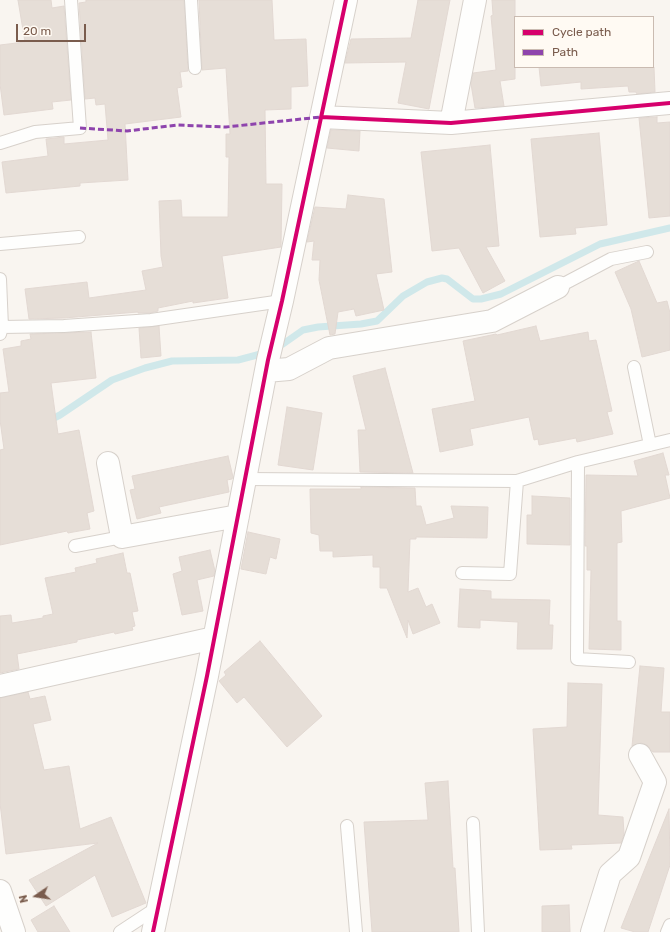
<!DOCTYPE html>
<style>
body{margin:0}
#map{position:relative;width:670px;height:932px;overflow:hidden;background:#f9f5f0;font-family:Rubik,sans-serif}
canvas{display:block}
.legend{position:absolute;left:514px;top:16px;width:140px;height:52px;box-sizing:border-box;background:#fffaf3;border:1px solid #cabbb1;margin:0;padding:5px 7px;list-style:none;font-size:12px;color:#7a5c4d}
.legend li{display:flex;align-items:center;gap:8px;height:20px}
.legend b{width:20px;border:1px solid #cabbb1}
.north{position:absolute;left:16px;top:876px;width:40px;height:40px;-webkit-text-stroke:3px #fffaf3;paint-order:stroke;rotate:257deg;font-size:11px;font-weight:700;line-height:16px;text-align:center;color:#7a5c4d}
.north::after{content:'';display:block;margin:auto;width:14px;height:18px;background:#7a5c4d;clip-path:polygon(50% 0,100% 100%,50% 72%,0 100%)}
.scale{position:absolute;left:16px;top:24px;width:70px;height:18px;box-sizing:border-box;border:2px solid #7a5c4d;border-top:0;padding-left:5px;font-size:12px;line-height:14px;white-space:nowrap;color:#7a5c4d;-webkit-text-stroke:3px #fffaf3;paint-order:stroke}
</style>
<div id="map">
<canvas width="670" height="932"></canvas>
<ul class="legend">
<li><b style="height:5px;background:#d6006c"></b>Cycle path</li>
<li><b style="height:5px;background:#8e44ad"></b>Path</li>
</ul>
<div class="north">N</div>
<div class="scale">20 m</div>
</div>
<script>
const c = document.querySelector('canvas').getContext('2d');
c.lineJoin = 'round';
function toPath(rows) {
  const path = new Path2D();
  for (const r of rows) {
    path.moveTo(r[0], r[1]);
    for (let i = 2; i < r.length; i += 2) path.lineTo(r[i], r[i + 1]);
  }
  return path;
}
function strokePath(path, color, width, dash) {
  c.strokeStyle = color;
  c.lineWidth = width;
  c.lineCap = dash ? 'butt' : 'round';
  c.setLineDash(dash || []);
  c.stroke(path);
}
function fillPath(path, color) {
  c.fillStyle = color;
  c.fill(path, 'evenodd');
}
strokePath(toPath([
 [48,421,60,415,112,380,145,368,172,361,238,360,257,355,283,344,303,330,318,327,361,324,377,321,403,296,427,282,442,278,447,279,473,299,481,299,501,294,600,244,670,228]
]), '#d0e8ea', 7);
const building = toPath([
 [18,0,51,0,52,8,64,6,71,100,52,102,53,109,4,115,0,84,0,45,25,42,18,0],
 [86,0,184,0,188,71,180,72,182,87,177,88,181,117,125,124,128,180,80,183,80,186,6,193,2,162,48,156,46,139,64,137,64,144,108,140,105,104,96,105,95,98,85,99,79,3,86,2,86,0],
 [199,0,272,0,274,40,306,39,308,86,291,87,291,109,265,110,266,184,282,184,281,247,222,256,228,298,193,303,193,301,158,308,158,311,150,313,138,313,138,312,64,318,29,319,25,289,87,282,89,298,146,290,142,271,163,267,161,256,159,201,181,200,182,217,228,217,229,157,226,157,226,134,230,134,226,68,202,70,199,0],
 [418,0,450,0,429,109,398,103,406,62,345,63,351,39,411,38,418,0],
 [492,0,515,0,515,79,500,81,504,106,475,108,471,84,473,73,496,70,491,16,493,15,492,0],
 [539,67,654,67,655,92,637,94,636,92,629,92,628,86,581,89,581,82,541,86,539,67],
 [657,117,657,123,670,122,670,216,649,218,639,118,657,117],
 [331,130,360,131,359,151,327,148,331,130],
 [599,133,607,225,575,228,576,234,540,237,531,139,599,133],
 [490,145,499,246,486,247,505,281,483,293,459,248,432,251,421,152,490,145],
 [348,195,384,199,392,272,376,274,384,310,356,316,354,309,338,312,335,334,330,335,319,280,320,260,312,260,314,241,307,242,315,207,346,209,348,195],
 [639,261,657,303,667,301,670,313,670,350,642,357,631,309,615,272,639,261],
 [159,326,161,356,141,358,139,328,159,326],
 [536,326,540,341,588,332,589,341,596,340,612,411,607,412,613,434,577,442,576,438,539,445,538,439,534,440,529,417,470,429,473,445,440,452,432,409,475,401,463,341,496,334,497,335,536,326],
 [91,332,96,378,51,383,58,434,79,430,94,511,87,513,90,529,68,533,67,531,0,545,0,450,4,449,0,420,0,393,9,392,3,349,21,346,21,341,31,339,30,334,91,332],
 [385,368,413,473,360,472,358,430,366,430,353,376,385,368],
 [287,407,322,413,313,470,278,465,287,407],
 [663,453,669,475,665,475,670,498,621,511,622,542,617,543,617,621,621,621,621,650,589,649,591,570,587,570,587,546,585,546,586,475,638,476,634,461,663,453],
 [228,456,233,477,232,479,227,480,229,492,159,507,161,513,137,519,130,490,135,489,132,476,228,456],
 [361,487,415,488,416,506,421,506,426,525,454,518,451,506,488,507,487,538,416,537,416,539,410,539,408,592,418,588,426,607,432,604,440,623,413,634,408,620,407,638,387,588,380,588,380,567,373,567,373,555,333,557,333,551,320,551,319,535,311,533,310,489,361,489,361,487],
 [532,496,570,498,570,545,527,544,527,515,532,515,532,496],
 [248,532,280,539,276,559,270,557,266,574,241,569,248,532],
 [210,550,215,571,214,576,197,580,203,611,182,615,173,574,182,571,179,557,210,550],
 [123,553,127,573,130,573,138,611,132,612,135,626,132,627,133,630,115,634,114,632,77,640,77,642,17,654,19,669,0,673,0,616,11,615,12,623,43,618,43,616,53,614,45,578,76,572,75,568,97,563,96,559,123,553],
 [460,589,491,591,491,599,550,600,549,625,553,625,552,649,517,649,518,622,480,620,480,628,458,627,460,589],
 [260,641,322,716,287,747,244,697,237,703,219,681,226,675,224,672,260,641],
 [640,666,664,668,661,712,670,712,670,752,653,752,647,745,641,743,632,746,640,666],
 [568,683,602,684,598,815,623,817,624,834,621,843,571,845,572,849,540,850,533,729,567,727,568,683],
 [28,692,30,699,45,696,51,720,33,724,44,770,69,766,80,829,111,817,146,903,112,917,95,875,46,906,29,880,98,843,6,854,0,803,0,698,28,692],
 [448,781,453,868,455,868,459,932,372,932,364,822,428,820,425,783,448,781],
 [669,809,670,865,648,932,635,932,621,928,669,809],
 [569,905,570,932,542,932,542,906,569,905],
 [54,906,70,932,38,932,31,920,54,906]
]);
fillPath(building, '#e6ded7');
strokePath(building, '#e2d8d2', 1);
const lane = toPath([
 [191,0,195,68],
 [0,143,35,132,80,128,71,0],
 [0,244,79,237],
 [0,279,2,327,0,334],
 [558,287,611,259,647,252],
 [2,327,64,326,151,320,282,301],
 [634,367,650,445],
 [578,462,577,659,629,662],
 [246,479,517,481,578,462,670,440],
 [75,546,122,537],
 [462,573,510,574,517,481],
 [473,823,478,932],
 [347,826,356,932],
 [120,932,158,907],
 [667,932,670,925]
]);
const street = toPath([
 [321,117,451,123,670,103],
 [451,123,475,0],
 [266,371,289,369,329,348,492,321,558,287],
 [108,463,122,537,238,516],
 [0,686,214,638],
 [0,891,14,932],
 [153,932,207,676,268,360,282,301,346,0],
 [592,932,610,874,629,857,655,782,640,755]
]);
strokePath(lane, '#d7d1cb', 14);
strokePath(street, '#d7d1cb', 24);
strokePath(lane, '#fefefd', 12);
strokePath(street, '#fefefd', 22);
strokePath(toPath([
 [80,128,127,131,177,125,226,127,321,117]
]), '#8e44ad', 3, [6, 3]);
strokePath(toPath([
 [321,117,451,123,670,103],
 [153,932,207,676,268,360,282,301,346,0]
]), '#d6006c', 4);
</script>
